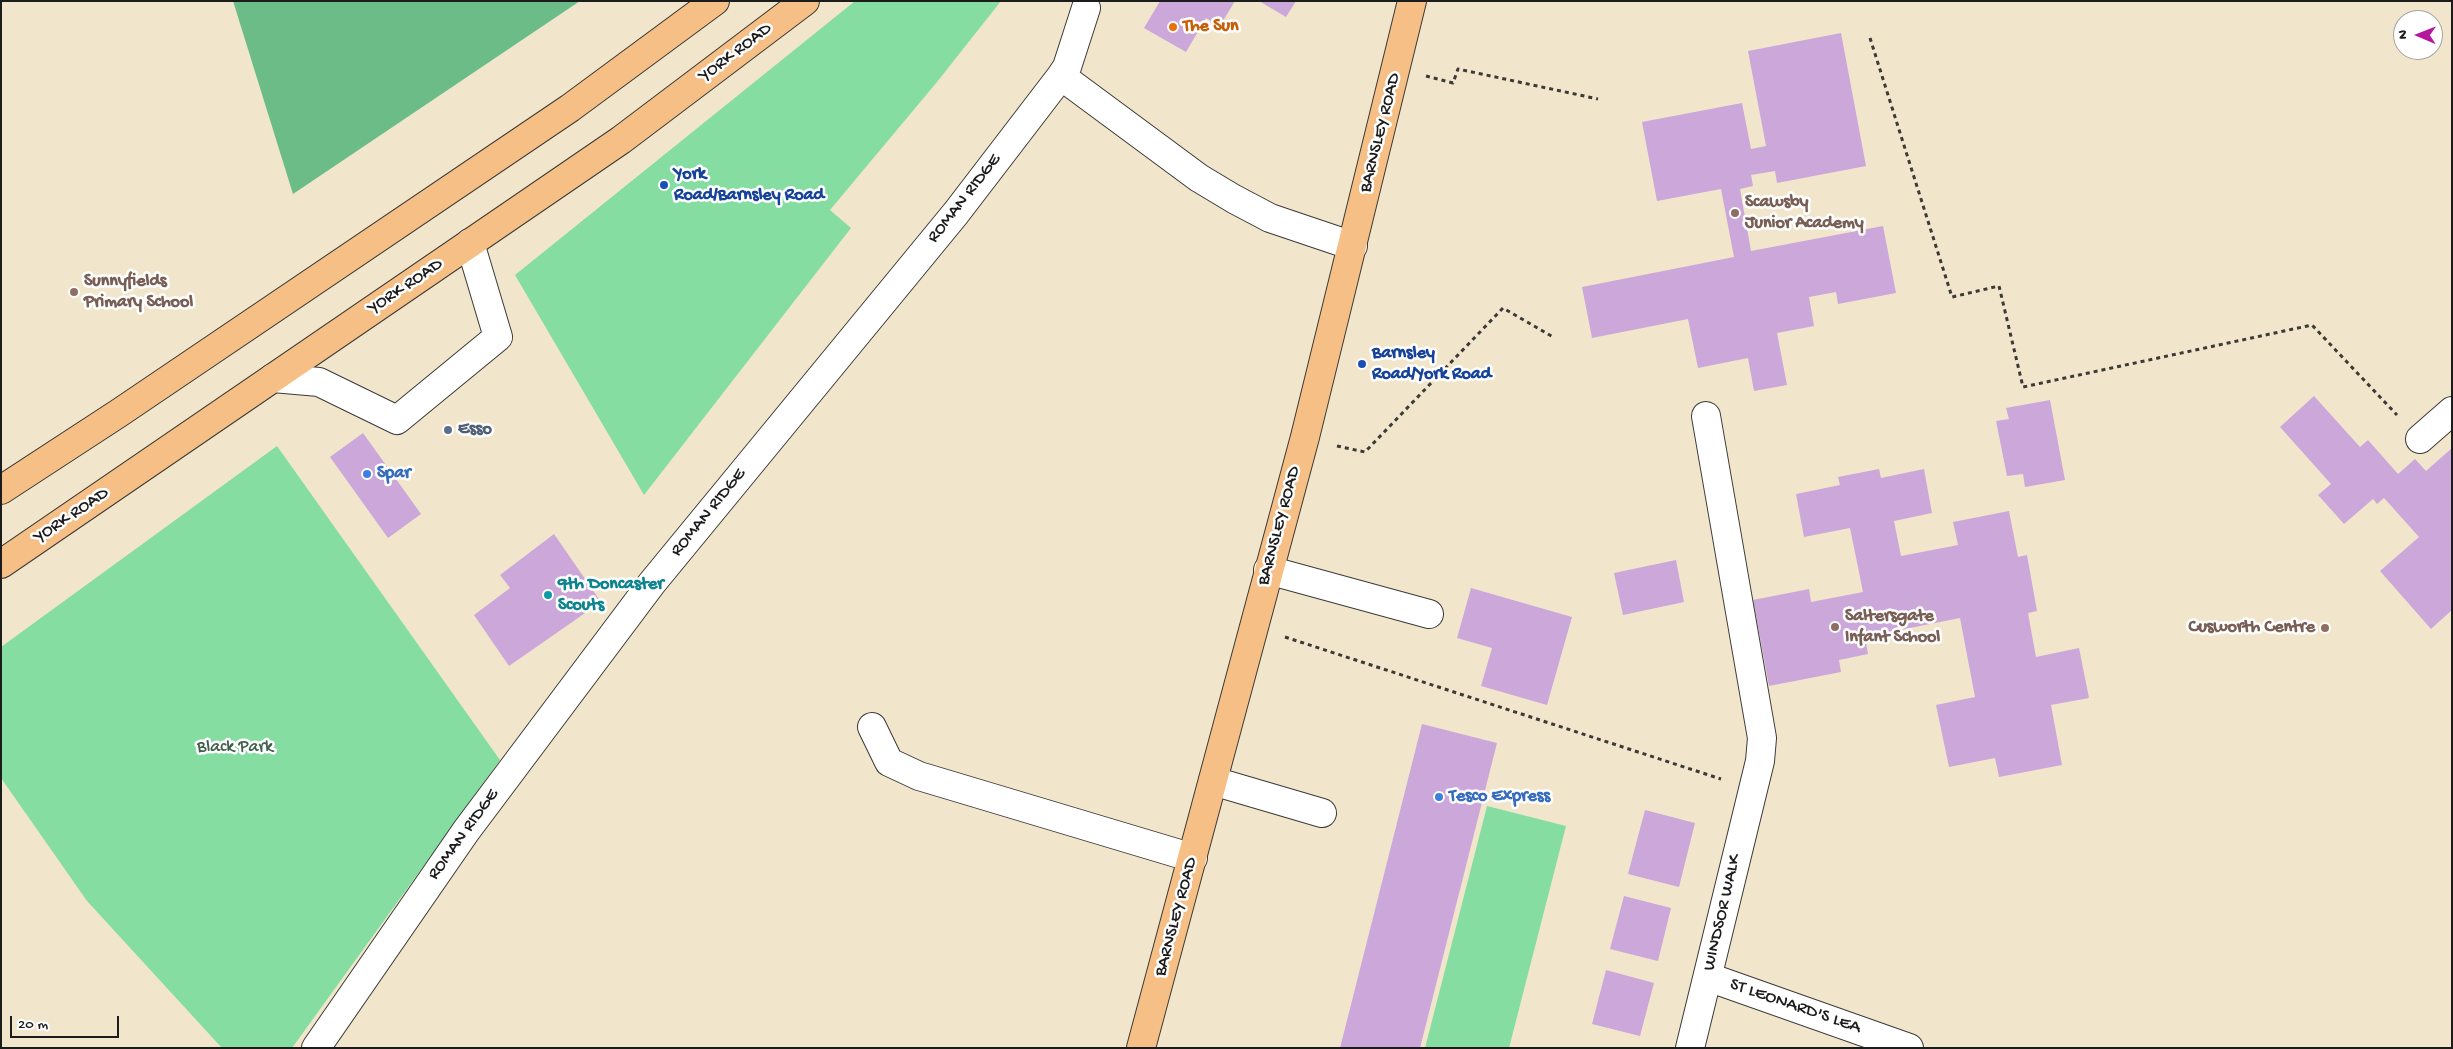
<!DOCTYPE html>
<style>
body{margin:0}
#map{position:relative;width:2453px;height:1049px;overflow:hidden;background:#f1e6cc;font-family:"Gochi Hand",sans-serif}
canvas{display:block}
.frame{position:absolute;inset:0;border:2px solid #1c1c1c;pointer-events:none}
.north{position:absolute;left:2393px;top:10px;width:50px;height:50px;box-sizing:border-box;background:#fff;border:1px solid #a4a4a4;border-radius:50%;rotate:271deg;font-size:14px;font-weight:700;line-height:20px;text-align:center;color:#1c1c1c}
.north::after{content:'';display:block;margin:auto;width:18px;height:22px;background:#b5179e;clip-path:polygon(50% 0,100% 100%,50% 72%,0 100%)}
.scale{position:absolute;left:10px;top:1016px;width:109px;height:22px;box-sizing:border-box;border:2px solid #1c1c1c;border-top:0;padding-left:6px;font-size:15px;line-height:18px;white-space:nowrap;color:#1c1c1c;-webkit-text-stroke:4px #fff;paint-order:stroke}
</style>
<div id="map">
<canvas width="2453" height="1049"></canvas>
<div class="frame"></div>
<div class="north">N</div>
<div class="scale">20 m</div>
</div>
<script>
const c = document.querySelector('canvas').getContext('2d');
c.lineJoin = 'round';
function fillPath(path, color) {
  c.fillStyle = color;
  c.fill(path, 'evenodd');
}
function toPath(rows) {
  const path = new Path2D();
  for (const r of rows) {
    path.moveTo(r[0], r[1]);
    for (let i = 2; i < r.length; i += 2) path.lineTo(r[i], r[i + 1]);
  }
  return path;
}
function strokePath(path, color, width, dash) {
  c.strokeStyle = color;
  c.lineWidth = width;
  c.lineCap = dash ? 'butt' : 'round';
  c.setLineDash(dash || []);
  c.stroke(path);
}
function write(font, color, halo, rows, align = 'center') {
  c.font = font + ' "Gochi Hand",sans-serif';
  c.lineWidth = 5;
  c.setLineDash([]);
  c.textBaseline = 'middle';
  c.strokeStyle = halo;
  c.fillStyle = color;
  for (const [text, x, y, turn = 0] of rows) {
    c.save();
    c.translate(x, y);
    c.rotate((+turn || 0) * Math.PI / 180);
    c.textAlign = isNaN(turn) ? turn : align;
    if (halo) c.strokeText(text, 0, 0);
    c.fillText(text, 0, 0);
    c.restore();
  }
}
fillPath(toPath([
 [855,1,1001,1,937,82,830,210,851,228,644,495,515,275],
 [277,446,500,760,292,1048,222,1048,87,901,1,778,1,647],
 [1487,806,1566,826,1509,1048,1425,1048]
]), '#86dda1');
fillPath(toPath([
 [233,1,580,1,293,194]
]), '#6cbc87');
fillPath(toPath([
 [1160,1,1235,1,1220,26,1206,18,1186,52,1144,28],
 [1259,1,1296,1,1286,17],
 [1841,33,1866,166,1777,183,1775,171,1751,175,1753,186,1740,189,1751,251,1883,226,1896,293,1838,304,1836,292,1809,297,1814,326,1777,333,1787,385,1754,391,1748,358,1698,368,1688,319,1592,338,1582,287,1734,257,1721,189,1657,201,1642,122,1742,103,1751,149,1766,146,1748,51],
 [2314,396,2360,447,2368,440,2398,474,2415,459,2426,471,2452,448,2452,610,2431,629,2380,571,2419,537,2384,498,2377,504,2373,499,2344,524,2318,495,2331,484,2280,427],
 [2050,400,2065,480,2025,487,2023,474,2007,476,1996,421,2009,419,2006,408],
 [363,433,421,514,388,538,330,457],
 [1879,469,1881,478,1924,469,1932,513,1894,521,1901,556,1958,545,1953,522,2009,511,2018,557,2027,555,2037,611,2028,613,2036,657,2079,648,2089,698,2051,705,2062,765,1999,777,1995,758,1949,767,1936,705,1975,697,1960,618,1865,637,1868,654,1839,660,1841,672,1769,686,1753,600,1809,589,1811,602,1863,592,1850,528,1804,537,1796,494,1840,485,1838,477],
 [554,534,601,602,509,666,474,615,510,588,500,575],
 [1676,560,1684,602,1623,615,1614,573],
 [1471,588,1572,617,1547,705,1481,686,1492,648,1457,638],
 [1422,724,1497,743,1420,1048,1340,1048],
 [1645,810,1695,823,1679,887,1628,874],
 [1624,896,1671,908,1658,961,1610,949],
 [1606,970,1654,983,1640,1036,1592,1024]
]), '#cba7da');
const minor = toPath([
 [1061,76,1199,178,1234,199,1270,218,1353,246],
 [273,378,319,382,397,420,498,337,470,243],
 [2420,439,2452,411],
 [1268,570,1429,614],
 [872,727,889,762,919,776,1193,858],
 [1213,781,1322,813],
 [1708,977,1909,1048],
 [316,1048,466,831,652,583,956,213,1061,76,1067,67,1086,8],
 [1690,1048,1760,761,1762,738,1706,416]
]);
const highway = toPath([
 [1,490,119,413,570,108,715,1],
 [1,564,621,140,805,1],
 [1141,1048,1305,437,1412,1]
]);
strokePath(minor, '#3c3a36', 30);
strokePath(highway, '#3c3a36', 30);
strokePath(toPath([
 [1870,38,1952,297,1999,286,2023,387,2312,325,2397,415],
 [1426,76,1453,83,1458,69,1598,99],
 [1337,446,1365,452,1503,308,1553,337],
 [1285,637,1721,779]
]), '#3c3a36', 3, [4, 4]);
strokePath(minor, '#fff', 28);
strokePath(highway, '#f5bf86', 28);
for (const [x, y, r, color] of [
 [1173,27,5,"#e8710a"],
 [664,185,5,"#1a4fb4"],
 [1735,213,5,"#8d6e63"],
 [74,292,5,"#8d6e63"],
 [1362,364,5,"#1a4fb4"],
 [448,430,5,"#5c6f8a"],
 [367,474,5,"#3f7fe0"],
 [548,595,5,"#0f9aa8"],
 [1835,627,5,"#8d6e63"],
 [2325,628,5,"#8d6e63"],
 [1439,797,5,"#3f7fe0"]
]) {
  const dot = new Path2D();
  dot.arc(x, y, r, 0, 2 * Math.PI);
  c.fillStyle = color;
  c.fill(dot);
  strokePath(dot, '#fff', 2);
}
write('bold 18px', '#c56008', '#fff', [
 ["The Sun",1183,27]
], 'left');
write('18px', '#1c1c1c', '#fff', [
 ["YORK ROAD",736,53,-37],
 ["BARNSLEY ROAD",1381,133,-76],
 ["ROMAN RIDGE",965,199,-52],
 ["YORK ROAD",406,287,-34],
 ["ROMAN RIDGE",709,513,-51],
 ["YORK ROAD",72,516,-34],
 ["BARNSLEY ROAD",1280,526,-75],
 ["ROMAN RIDGE",464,835,-54],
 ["WINDSOR WALK",1723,913,-77],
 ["BARNSLEY ROAD",1177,917,-75],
 ["ST LEONARD'S LEA",1795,1007,19]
]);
write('bold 18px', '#164399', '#fff', [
 ["York",674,175],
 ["Road/Barnsley Road",674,196],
 ["Barnsley",1372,354],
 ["Road/York Road",1372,375]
], 'left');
write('bold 18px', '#785e54', '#fff', [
 ["Scawsby",1745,203],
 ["Junior Academy",1745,224],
 ["Sunnyfields",84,282],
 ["Primary School",84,303],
 ["Saltersgate",1845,617],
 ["Infant School",1845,638],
 ["Cusworth Centre",2315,628,"right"]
], 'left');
write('bold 18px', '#4e5e75', '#fff', [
 ["Esso",458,430]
], 'left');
write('bold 18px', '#366cbe', '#fff', [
 ["Spar",377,474],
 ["Tesco Express",1449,797]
], 'left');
write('bold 18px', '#0d838f', '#fff', [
 ["9th Doncaster",558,585],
 ["Scouts",558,606]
], 'left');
write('18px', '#41604b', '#fff', [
 ["Black Park",235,748]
]);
</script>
